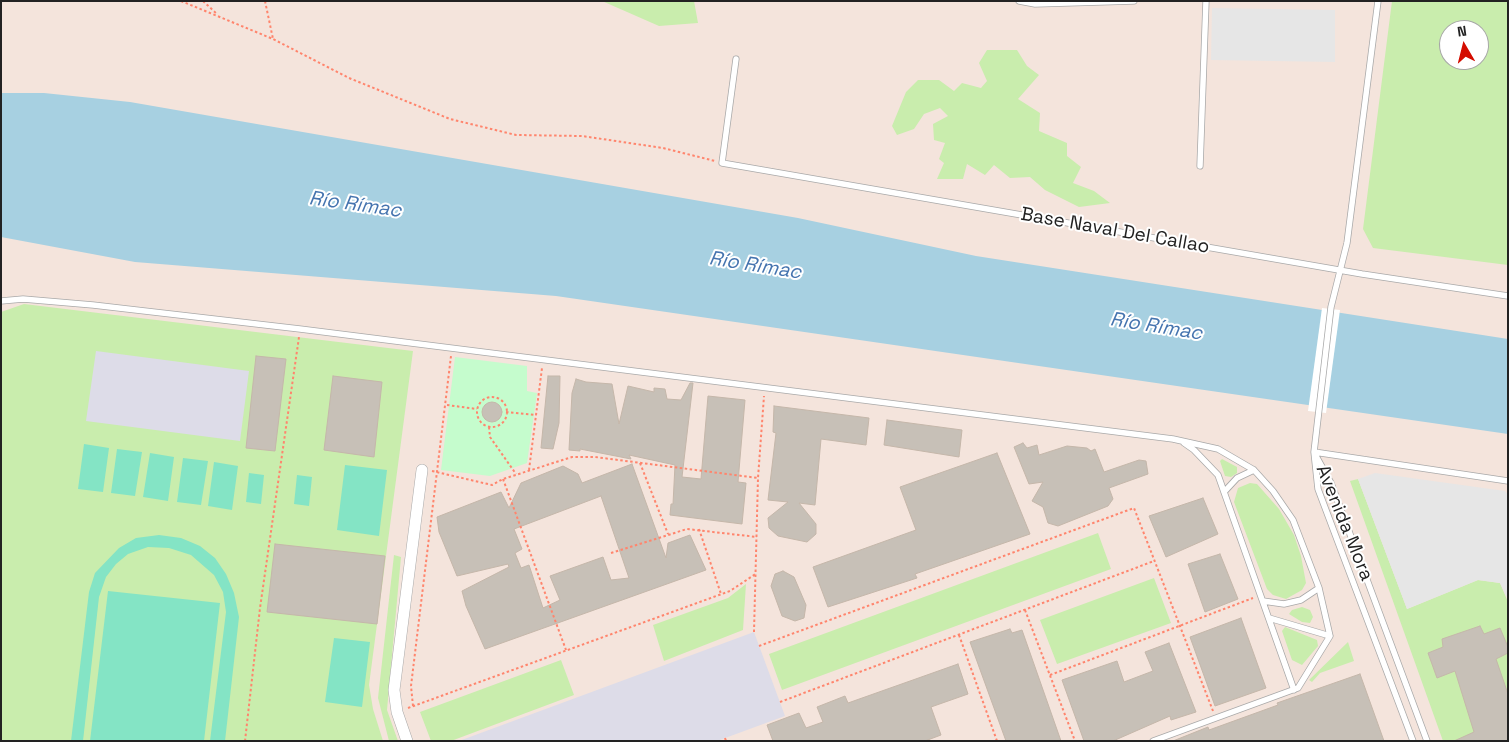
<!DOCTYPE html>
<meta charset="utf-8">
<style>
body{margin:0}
#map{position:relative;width:1509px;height:742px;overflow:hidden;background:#f2f0e8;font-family:"Space Grotesk",sans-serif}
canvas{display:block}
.frame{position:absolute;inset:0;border:2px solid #222;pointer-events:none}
.north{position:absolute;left:1439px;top:20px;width:50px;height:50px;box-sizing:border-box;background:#fff;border:1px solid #a7a7a7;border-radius:50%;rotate:352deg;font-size:14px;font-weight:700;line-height:20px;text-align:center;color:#222}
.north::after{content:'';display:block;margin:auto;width:18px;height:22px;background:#d40d00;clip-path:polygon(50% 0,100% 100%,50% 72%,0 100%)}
</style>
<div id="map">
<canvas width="1509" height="742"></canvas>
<div class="frame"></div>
<div class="north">N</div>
</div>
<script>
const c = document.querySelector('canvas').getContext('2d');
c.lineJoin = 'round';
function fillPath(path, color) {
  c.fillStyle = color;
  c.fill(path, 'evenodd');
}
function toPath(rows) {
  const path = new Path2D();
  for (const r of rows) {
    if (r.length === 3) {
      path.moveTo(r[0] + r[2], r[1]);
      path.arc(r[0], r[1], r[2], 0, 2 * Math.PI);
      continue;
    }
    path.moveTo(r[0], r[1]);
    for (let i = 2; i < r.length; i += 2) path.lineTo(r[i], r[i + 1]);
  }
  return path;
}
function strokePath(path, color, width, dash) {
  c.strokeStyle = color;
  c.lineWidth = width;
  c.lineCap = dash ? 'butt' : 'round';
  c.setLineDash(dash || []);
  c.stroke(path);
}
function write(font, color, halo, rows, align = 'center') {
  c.font = font + ' "Space Grotesk",sans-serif';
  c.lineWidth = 4;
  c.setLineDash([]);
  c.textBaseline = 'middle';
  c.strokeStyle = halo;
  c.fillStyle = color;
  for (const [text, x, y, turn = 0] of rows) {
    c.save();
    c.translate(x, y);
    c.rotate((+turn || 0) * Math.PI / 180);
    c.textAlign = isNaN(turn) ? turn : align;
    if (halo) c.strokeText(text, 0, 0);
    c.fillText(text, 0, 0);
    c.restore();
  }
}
fillPath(toPath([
 [1,1,1508,1,1508,741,1,741],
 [1449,30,1479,30,1479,60,1449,60]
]), '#f4e4dc');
fillPath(toPath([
 [602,1,694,1,698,23,659,26],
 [1392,1,1508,1,1508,265,1373,248,1363,229],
 [1449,30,1479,30,1479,60,1449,60],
 [987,50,1017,50,1027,66,1039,75,1018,99,1040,113,1039,131,1067,143,1067,156,1081,167,1073,183,1094,191,1110,203,1079,207,1045,190,1030,177,1010,178,994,165,985,175,967,164,963,179,937,179,944,163,939,159,945,143,934,140,933,124,948,116,940,108,924,114,914,129,897,135,892,126,906,92,918,80,939,80,954,91,962,83,981,88,987,81,979,63],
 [24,304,413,351,369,685,373,709,383,741,1,741,1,312],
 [1222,459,1237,467,1237,473,1231,477,1225,476,1220,461],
 [1358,479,1407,609,1478,580,1500,583,1508,602,1508,741,1443,741,1350,481],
 [1250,483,1257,484,1279,509,1294,535,1301,556,1306,583,1302,590,1286,599,1273,595,1267,589,1234,502,1238,488],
 [1098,533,1111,569,782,690,769,654],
 [394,555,401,557,387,710,398,741,389,741,378,698],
 [1154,578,1171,623,1057,664,1040,620],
 [746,584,743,630,664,661,653,625,728,598],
 [1302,607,1310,610,1313,617,1310,623,1302,622,1289,614,1292,610],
 [1285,627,1317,640,1318,646,1302,665,1292,660,1282,631],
 [1348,642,1354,661,1320,673,1312,682,1309,680],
 [561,660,574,695,451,741,431,741,420,712]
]), '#c9edad');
fillPath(toPath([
 [455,357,527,366,527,391,537,393,527,463,490,476,441,470]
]), '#c5fccd');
fillPath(toPath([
 [84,444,109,448,103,492,78,489],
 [117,449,142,452,135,496,111,493],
 [150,453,174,457,168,501,143,497],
 [183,458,208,461,201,505,177,502],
 [214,462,238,466,232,510,208,506],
 [345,465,387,470,379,536,337,530],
 [249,473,264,475,261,504,246,502],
 [297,475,312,477,309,506,294,504],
 [159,535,181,538,200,546,215,558,226,574,234,593,239,617,225,741,210,741,226,612,223,592,214,575,191,555,169,548,148,547,128,554,116,564,106,577,99,597,83,741,71,741,89,592,95,573,119,548,136,538],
 [108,591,220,603,204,741,90,741],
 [334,638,370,642,362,707,325,702]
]), '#84e4c5');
fillPath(toPath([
 [1212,8,1335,10,1335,62,1211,60],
 [1375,473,1505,491,1508,495,1508,596,1506,596,1500,583,1478,580,1407,609,1358,479]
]), '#e6e6e6');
fillPath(toPath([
 [96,351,249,371,240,441,86,421],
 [754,632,785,716,717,741,459,741]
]), '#dddce8');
fillPath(toPath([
 [1,93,44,93,130,102,798,218,976,256,1508,339,1508,434,556,296,135,262,1,237]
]), '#a7d0e1');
fillPath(toPath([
 [1322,308,1340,310,1326,413,1308,411]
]), '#fff');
const building = toPath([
 [256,356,286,359,275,451,246,448,256,356],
 [333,376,382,382,374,457,324,450,333,376],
 [548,376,560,376,559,423,553,449,541,448,548,376],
 [576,379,586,382,612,384,619,424,628,386,654,392,654,388,665,389,667,399,681,400,690,383,693,383,682,477,701,479,708,396,745,400,738,482,746,483,742,524,670,515,671,504,673,504,675,465,629,455,631,459,580,449,580,451,569,450,572,393,576,379],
 [492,412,10],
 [774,406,869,418,866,445,821,439,815,505,799,503,816,524,816,534,807,542,778,536,769,528,768,518,788,502,768,500,776,433,773,432,774,406],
 [887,420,962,430,959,457,884,445,887,420],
 [1023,443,1027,448,1037,445,1039,455,1067,446,1087,448,1091,451,1095,449,1104,472,1139,460,1146,461,1148,474,1109,488,1113,499,1108,506,1058,526,1048,523,1043,507,1032,501,1043,482,1029,484,1014,447,1023,443],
 [997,453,1030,534,915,574,917,578,828,607,813,567,916,530,900,487,997,453],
 [632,464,666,558,668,543,690,535,706,570,485,649,466,606,462,591,509,567,508,564,457,576,439,532,437,517,501,492,509,508,521,483,563,466,578,474,582,483,632,464],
 [601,496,629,578,611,580,603,557,550,576,560,600,543,608,529,565,521,568,515,553,522,549,514,529,601,496],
 [1203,498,1218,534,1166,557,1149,516,1203,498],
 [275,544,385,556,377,624,267,612,275,544],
 [1220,554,1238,599,1205,612,1188,564,1220,554],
 [783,571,794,577,806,605,804,618,795,621,782,616,771,586,775,574,783,571],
 [1241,618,1266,688,1215,706,1190,637,1241,618],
 [1480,626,1484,634,1500,628,1508,647,1508,653,1496,659,1508,694,1508,741,1454,741,1474,732,1455,671,1437,678,1428,653,1443,647,1442,639,1480,626],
 [1010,629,1012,633,1022,630,1061,741,1006,741,970,642,1010,629],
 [1169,643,1196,712,1171,720,1170,716,1113,741,1084,741,1062,680,1117,661,1124,682,1153,671,1145,652,1169,643],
 [958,664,968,694,931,707,941,735,925,741,773,741,767,725,799,713,806,728,823,722,817,707,845,696,848,703,958,664],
 [1360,674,1384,741,1173,741,1208,727,1209,730,1278,705,1277,703,1360,674]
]);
fillPath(building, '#c7c0b7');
strokePath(building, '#c5b7aa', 1);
const lane = toPath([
 [1019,1,1035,4,1134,1],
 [1378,1,1347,243,1331,307,1314,452,1318,489,1413,741],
 [736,59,722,163,1362,274,1508,296],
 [1200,166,1206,1],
 [1,301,23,299,93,305,300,329,1173,439,1218,449,1254,470,1273,491,1293,520,1319,588,1330,636,1298,688,1153,741],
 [1184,443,1194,450,1218,475,1294,690],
 [1314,452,1508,481],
 [1316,456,1331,483,1427,741],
 [1224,492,1237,478,1254,470],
 [1263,601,1284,604,1301,600,1319,588],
 [1269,618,1330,636]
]);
const street = toPath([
 [407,741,397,712,394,690,422,470]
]);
strokePath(lane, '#a9a9a9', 7);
strokePath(street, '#a9a9a9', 12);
strokePath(toPath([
 [181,1,273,39,349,78,450,119,516,135,582,136,663,148,715,161],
 [203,1,217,14],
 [265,1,273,39],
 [492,412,15],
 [447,405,477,409],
 [506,412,536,415],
 [489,427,490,437,516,474],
 [640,463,668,534],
 [529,470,542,368],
 [432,471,492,485,503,479,572,457,595,457,758,478],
 [503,479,566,650],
 [699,529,721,594],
 [611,553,687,529,757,537],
 [1025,610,1075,741],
 [754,632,758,478,764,396],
 [959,635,997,741],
 [759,646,1134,508,1213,711],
 [1050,675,1253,598],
 [780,702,1154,561],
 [413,706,411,686,451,356],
 [408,708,730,591,757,573],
 [725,738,726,741],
 [245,741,260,608,299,337]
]), '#ff856d', 2, [2.5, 2.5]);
strokePath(lane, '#fff', 5.5);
strokePath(street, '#fff', 11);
write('19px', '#222', '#fff', [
 ["Base Naval Del Callao",1115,231,10],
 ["Avenida Mora",1344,523,68]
]);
write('italic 20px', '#4574af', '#fff', [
 ["Río Rímac",355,205,8],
 ["Río Rímac",755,266,9],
 ["Río Rímac",1156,327,9]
]);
</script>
